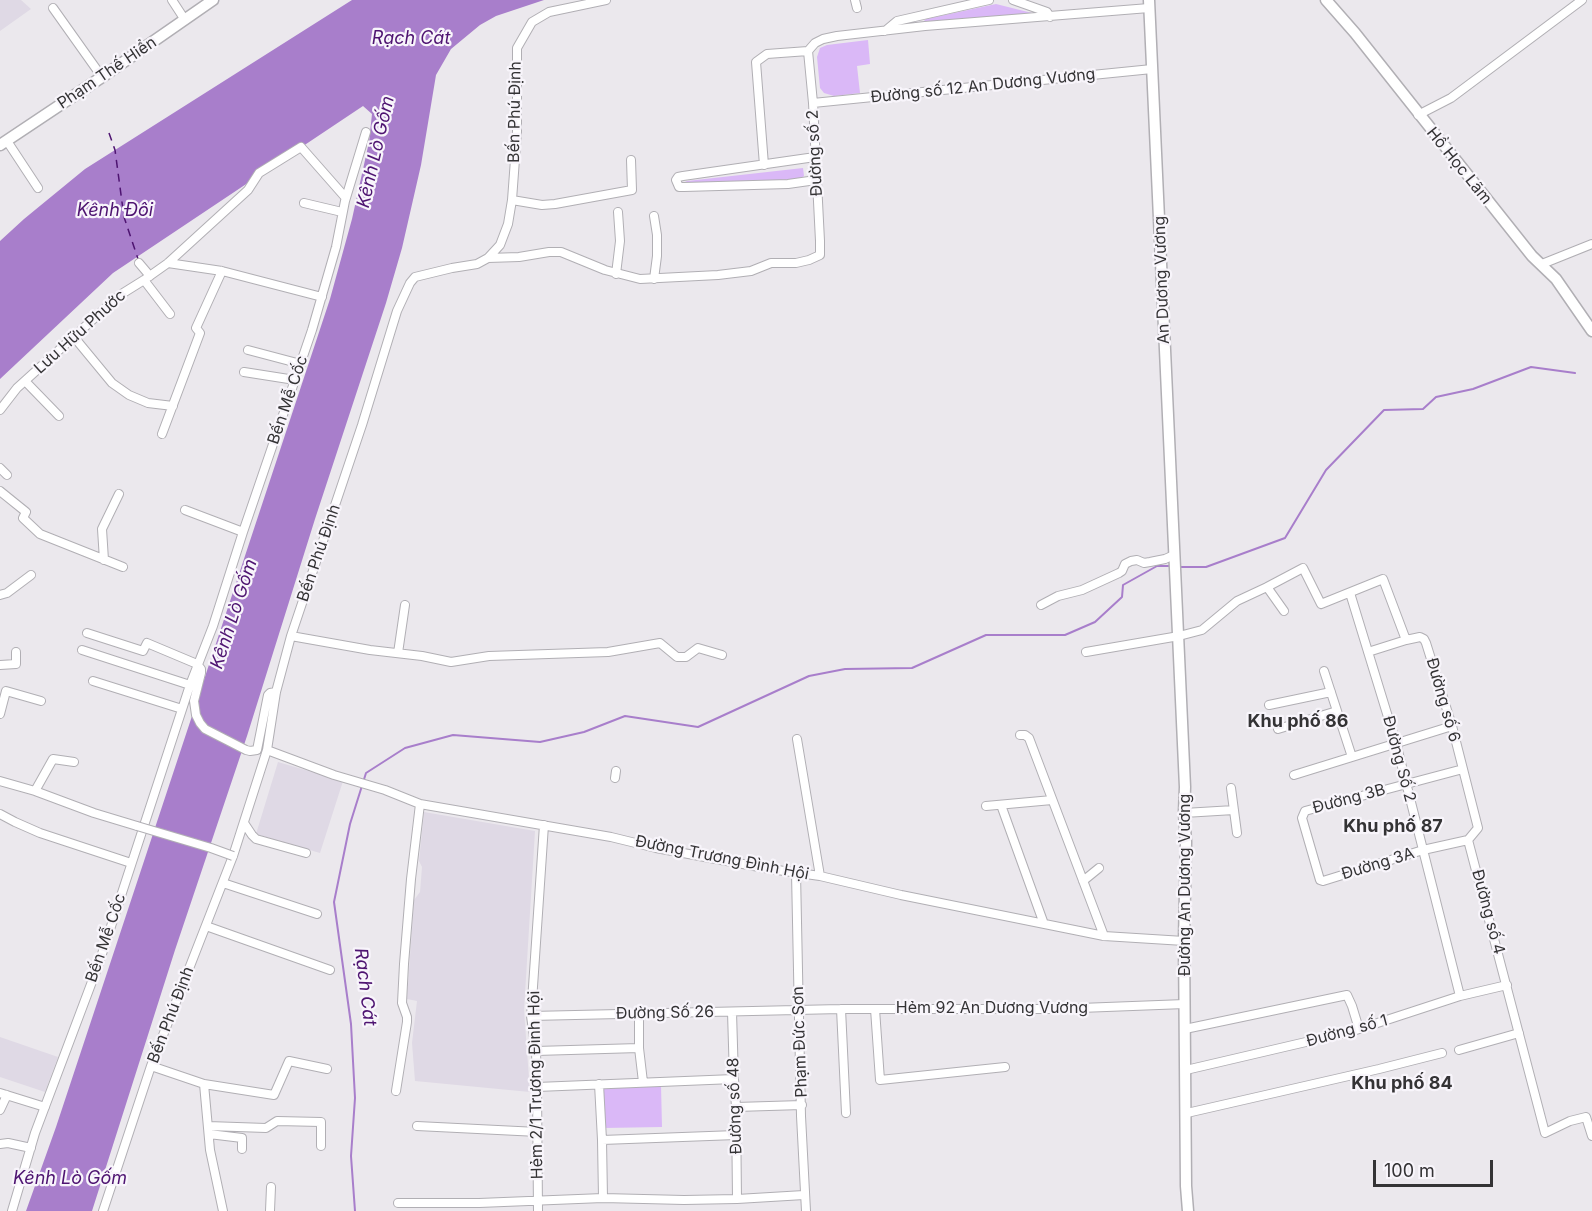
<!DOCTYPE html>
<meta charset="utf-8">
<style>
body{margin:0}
#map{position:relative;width:1592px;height:1211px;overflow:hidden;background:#ebe8ed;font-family:Inter,sans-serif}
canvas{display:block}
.scale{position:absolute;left:1373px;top:1160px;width:120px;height:27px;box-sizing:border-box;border:3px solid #343335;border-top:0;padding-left:8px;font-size:18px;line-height:21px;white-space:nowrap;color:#343335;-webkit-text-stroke:4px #f8f5fb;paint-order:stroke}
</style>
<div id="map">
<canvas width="1592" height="1211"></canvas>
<div class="scale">100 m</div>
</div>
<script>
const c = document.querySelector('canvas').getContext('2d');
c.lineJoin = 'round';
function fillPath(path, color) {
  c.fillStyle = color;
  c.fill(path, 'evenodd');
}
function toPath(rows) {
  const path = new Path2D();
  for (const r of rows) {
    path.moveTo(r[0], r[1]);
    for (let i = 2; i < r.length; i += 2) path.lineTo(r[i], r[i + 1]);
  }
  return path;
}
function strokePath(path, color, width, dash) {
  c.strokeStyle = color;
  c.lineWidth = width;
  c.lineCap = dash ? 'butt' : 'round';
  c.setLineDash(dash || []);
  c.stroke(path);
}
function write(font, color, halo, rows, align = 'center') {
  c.font = font + ' Inter,sans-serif';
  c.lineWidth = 4.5;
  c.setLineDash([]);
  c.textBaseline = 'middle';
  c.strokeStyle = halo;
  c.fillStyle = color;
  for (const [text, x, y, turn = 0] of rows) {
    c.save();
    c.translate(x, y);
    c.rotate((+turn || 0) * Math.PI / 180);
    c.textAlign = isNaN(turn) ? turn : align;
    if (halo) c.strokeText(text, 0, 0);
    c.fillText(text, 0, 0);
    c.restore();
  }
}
fillPath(toPath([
 [0,0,21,0,31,9,0,31],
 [278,762,343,781,320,853,256,834],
 [424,812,535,831,524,1010,530,1092,415,1081,412,1043,417,1001,407,999,414,900,420,892,422,867,419,861],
 [0,1037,58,1057,45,1092,0,1077]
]), '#dfd9e5');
fillPath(toPath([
 [996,4,1032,13,1032,15,922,23,926,19],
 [868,40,870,64,857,66,860,93,834,96,824,93,820,88,817,57,820,48,827,45],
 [803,168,804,176,800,179,684,185,683,183,687,181],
 [661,1085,662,1127,604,1128,603,1087]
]), '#dab8f7');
fillPath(toPath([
 [352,0,544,0,496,16,480,25,451,49,436,75,421,165,402,248,386,303,315,519,247,736,175,950,92,1211,26,1211,56,1127,330,299,352,219,369,142,372,114,363,106,113,273,0,379,0,241,24,219,85,169]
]), '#a87ecb');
strokePath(toPath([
 [1179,567,1206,567,1285,538,1326,470,1384,410,1423,409,1436,397,1473,389,1531,367,1575,373],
 [355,1211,351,1156,355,1098,351,1024,334,902,350,824,366,773,405,748,453,735,540,742,584,732,625,716,698,727,809,676,845,669,912,668,986,635,1065,635,1095,622,1122,597,1123,585,1157,566,1171,566]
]), '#a87ecb', 2);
strokePath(toPath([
 [109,133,115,150,124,217,138,259]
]), '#4e1471', 1.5, [8, 6]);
const minor = toPath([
 [172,0,185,20],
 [855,0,857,8],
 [1013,0,1047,12,1050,17],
 [53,8,102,77],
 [885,31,897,21,989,0],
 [813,103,1152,69],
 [1418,115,1451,98,1582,0],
 [7,141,38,188],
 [815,157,683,176,678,177,676,180,679,187,684,187,788,184,816,180],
 [764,165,756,62,767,54,808,51],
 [512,200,542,205,555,204,632,190,631,160],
 [304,203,342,212],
 [488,258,519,257,549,252,561,252,605,270,640,279,718,275,751,271,771,263,796,263,809,260,820,255,820,241,813,103,808,51,815,43,823,39,837,36,925,26,1149,8],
 [139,263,150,276],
 [168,263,222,271,322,297],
 [1542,264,1592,244],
 [616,274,620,241,618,212],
 [654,279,657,256,657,235,654,216],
 [144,280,170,314],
 [74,337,112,383,129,395,148,403,173,406],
 [248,350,301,364],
 [244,372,295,380],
 [25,381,59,416],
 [0,410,17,388,120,295,144,280,168,263,248,190,259,173,301,147,345,197],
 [162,434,200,333,196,328,222,271],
 [0,468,7,475],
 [0,491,26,512,23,518,40,534,123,567],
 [185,510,243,532],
 [104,560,102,529,119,494],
 [1267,587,1284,611],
 [1350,593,1396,743,1460,996],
 [0,595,7,593,31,575],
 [1041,605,1058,596,1082,590,1119,573,1122,571,1125,564,1131,561,1137,560,1144,563,1150,562,1165,559,1174,555],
 [87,633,143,651,147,643,197,664],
 [291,636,370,650,422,656,451,662,489,656,608,652,660,643,677,657,686,657,698,648,722,655],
 [82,650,190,685],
 [1086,652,1179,636,1202,630,1237,601,1267,587,1303,568,1321,604,1383,579,1406,640,1420,637,1424,639,1426,643,1452,726,1478,828,1468,840],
 [1368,652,1406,640],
 [398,653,405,605],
 [197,664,201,669,201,673,194,701,196,715,200,723,205,729,246,750,250,751,257,750,268,695,270,693,276,692],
 [0,665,16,664,16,652],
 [1324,671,1352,757],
 [93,681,182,709],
 [1269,705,1331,692],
 [0,714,6,691,41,701],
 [1278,729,1337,711],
 [1020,735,1025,735,1029,738,1104,936],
 [797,739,820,876],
 [267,750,334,775,385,790,420,804,611,837,656,848,770,869,820,876,901,895,1104,936,1184,941],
 [1463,769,1305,811,1302,818,1320,880,1323,881,1423,850,1468,840],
 [1294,775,1452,726],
 [615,778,616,771],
 [0,781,35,791,94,813,137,826],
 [1231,788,1237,833],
 [35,791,53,759,74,762],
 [1001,805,1044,924],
 [986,806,1052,800],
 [1184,813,1234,810],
 [0,814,15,822,40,833,131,863],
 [244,823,252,835,256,839,306,853],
 [1468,840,1545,1133,1570,1121,1586,1117,1592,1136],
 [796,873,801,1116,806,1211],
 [1083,881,1099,868],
 [223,883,317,914],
 [206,926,330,970],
 [841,1009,846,1113],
 [875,1009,880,1080,1005,1067],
 [732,1012,734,1079,736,1107,737,1199],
 [639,1014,639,1048,643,1082],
 [531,1016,841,1009,1054,1009,1185,1004],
 [1185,1029,1347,995,1352,1006,1359,1029],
 [1459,1050,1519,1033],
 [536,1051,639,1048],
 [151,1066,204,1084,274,1095,289,1061,327,1069],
 [1186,1070,1353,1031,1460,996,1507,985],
 [204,1084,210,1150,223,1211],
 [599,1084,602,1140,603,1198],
 [537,1087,734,1079],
 [396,1091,407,1022,407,1017,402,1003,404,964,411,879,420,804],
 [0,1093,45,1107],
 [736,1107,802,1105],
 [0,1110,7,1095],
 [1187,1113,1379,1069,1442,1053],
 [208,1126,266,1128,277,1121,321,1122,321,1146],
 [417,1126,538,1132],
 [209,1134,242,1138,242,1149],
 [602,1140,736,1135],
 [0,1144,8,1143,31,1148],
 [398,1203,479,1203,603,1198,684,1200,737,1199,804,1195],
 [12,1211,35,1133,99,963,190,685,213,626,243,532,312,330,336,247,345,201,366,132],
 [103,1211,151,1066,233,856,267,750,276,692,291,636,362,425,397,311,410,283,415,277,452,268,477,264,488,258,500,245,508,224,512,200,517,132,517,48,532,22,549,12,606,0],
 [270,1211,271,1187],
 [538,1211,537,1087,536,1051,531,1016,544,825]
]);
const major = toPath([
 [1149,0,1185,787,1184,813,1186,842,1184,941,1186,1186,1188,1211],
 [1326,0,1355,33,1532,256,1556,279,1592,331],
 [0,145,102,77,213,0]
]);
strokePath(minor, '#b1afb4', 10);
strokePath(major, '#b1afb4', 13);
strokePath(minor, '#fff', 8);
strokePath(major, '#fff', 10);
const minorBridge = toPath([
 [137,826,211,848,233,856]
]);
strokePath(minorBridge, '#b1afb4', 10, []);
strokePath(minorBridge, '#fff', 8);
write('16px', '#343335', '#f8f5fb', [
 ["Phạm Thế Hiển",107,73,-34],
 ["Đường số 12 An Dương Vương",983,86,-6],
 ["Bến Phú Định",515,112,-89],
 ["Đường số 2",815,153,-93],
 ["Hồ Học Lãm",1459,166,51],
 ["An Dương Vương",1162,280,-92],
 ["Lưu Hữu Phước",80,332,-42],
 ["Bến Mễ Cốc",288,400,-71],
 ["Bến Phú Định",319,553,-71],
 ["Đường số 6",1443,700,74],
 ["Đường Số 2",1399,759,75],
 ["Đường 3B",1349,799,-15],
 ["Đường Trương Đình Hội",722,858,11],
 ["Đường 3A",1378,864,-17],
 ["Đường An Dương Vương",1185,885,-90],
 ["Đường số 4",1488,912,75],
 ["Bến Mễ Cốc",106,938,-71],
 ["Hẻm 92 An Dương Vương",992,1008],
 ["Đường Số 26",665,1013,-1],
 ["Bến Phú Định",171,1015,-69],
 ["Đường số 1",1347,1031,-15],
 ["Phạm Đức Sơn",800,1042,-92],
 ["Hẻm 2/1 Trương Đình Hội",536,1085,-91],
 ["Đường số 48",735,1106,-92]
]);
write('italic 18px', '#4e1471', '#f8f5fb', [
 ["Rạch Cát",411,39],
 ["Kênh Lò Gốm",376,152,-77],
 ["Kênh Đôi",115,211],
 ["Kênh Lò Gốm",234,614,-72],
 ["Rạch Cát",365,987,83],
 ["Kênh Lò Gốm",70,1179]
]);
write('bold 18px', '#343335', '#f8f5fb', [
 ["Khu phố 86",1298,722],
 ["Khu phố 87",1393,827],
 ["Khu phố 84",1402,1084]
]);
</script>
